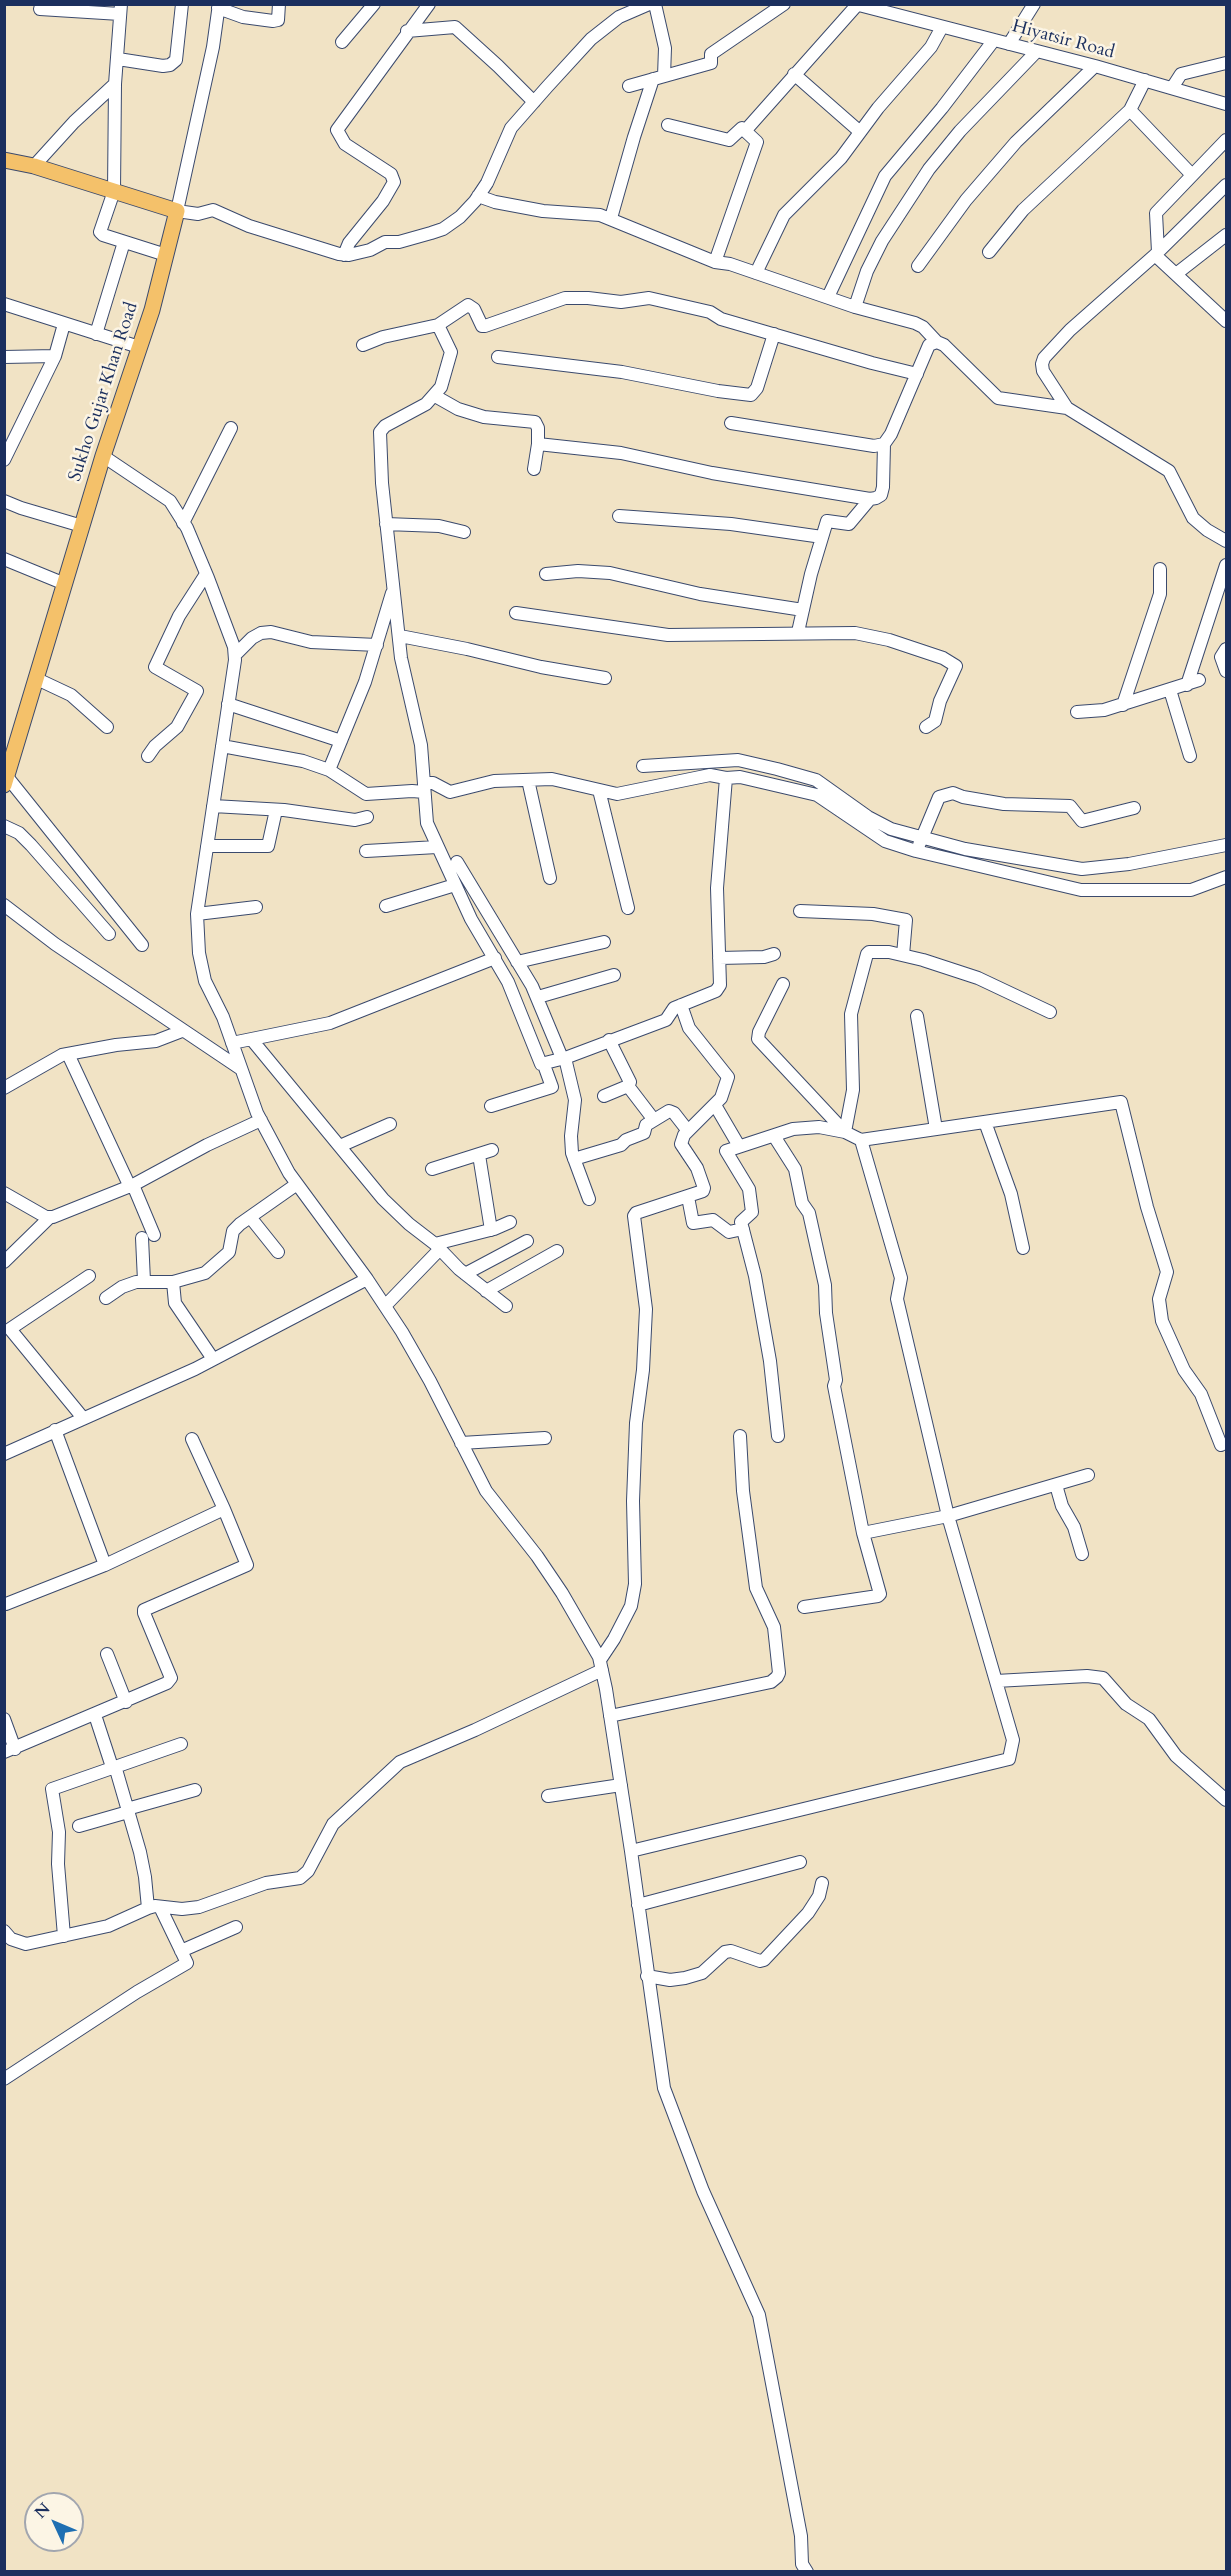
<!DOCTYPE html>
<style>
body{margin:0}
#map{position:relative;width:1231px;height:2576px;overflow:hidden;background:#f1e3c5;font-family:Cardo,serif}
canvas{display:block}
.frame{position:absolute;inset:0;border:6px solid #1b2f5e;pointer-events:none}
.north{position:absolute;left:24px;top:2492px;width:60px;height:60px;box-sizing:border-box;background:#fcf5e5;border:2px solid #a2a6af;border-radius:50%;rotate:314deg;font-size:16px;font-weight:700;line-height:24px;text-align:center;color:#1b2f5e}
.north::after{content:'';display:block;margin:auto;width:21px;height:27px;background:#1f6fb2;clip-path:polygon(50% 0,100% 100%,50% 72%,0 100%)}
</style>
<div id="map">
<canvas width="1231" height="2576"></canvas>
<div class="frame"></div>
<div class="north">N</div>
</div>
<script>
const c = document.querySelector('canvas').getContext('2d');
c.lineJoin = 'round';
function toPath(rows) {
  const path = new Path2D();
  for (const r of rows) {
    path.moveTo(r[0], r[1]);
    for (let i = 2; i < r.length; i += 2) path.lineTo(r[i], r[i + 1]);
  }
  return path;
}
function strokePath(path, color, width, dash) {
  c.strokeStyle = color;
  c.lineWidth = width;
  c.lineCap = dash ? 'butt' : 'round';
  c.setLineDash(dash || []);
  c.stroke(path);
}
function write(font, color, halo, rows, align = 'center') {
  c.font = font + ' Cardo,serif';
  c.lineWidth = 5;
  c.setLineDash([]);
  c.textBaseline = 'middle';
  c.strokeStyle = halo;
  c.fillStyle = color;
  for (const [text, x, y, turn = 0] of rows) {
    c.save();
    c.translate(x, y);
    c.rotate((+turn || 0) * Math.PI / 180);
    c.textAlign = isNaN(turn) ? turn : align;
    if (halo) c.strokeText(text, 0, 0);
    c.fillText(text, 0, 0);
    c.restore();
  }
}
const minor = toPath([
 [219,4,213,47,177,211,198,214,213,210,249,226,339,254,349,255,370,250,385,242,399,242,431,233,443,229,460,217,475,201,487,183,511,128,547,87,591,39,619,17,649,4],
 [655,4,665,48,664,76],
 [855,4,1095,66,1226,104],
 [218,8,243,17,273,21,278,20,279,4],
 [40,9,120,14],
 [407,31,455,27,498,66,534,102],
 [342,42,374,4],
 [1009,44,1034,4],
 [118,59,163,66,170,65,176,60,182,4],
 [794,74,859,131],
 [115,84,114,191,100,232,103,235,166,255],
 [629,86,711,63,711,54,784,4],
 [1172,88,1181,74,1226,63],
 [1130,110,1192,175],
 [668,125,729,140,742,128,757,142,715,262],
 [745,131,857,5],
 [34,166,74,122,115,84,121,4],
 [478,196,495,202,543,211,600,215,715,262,730,264,855,307,915,323,923,327,937,342,944,345,998,398,1067,408,1169,471,1193,518,1207,530,1226,541],
 [611,218,634,137,653,79],
 [989,252,1023,210,1130,110,1145,80],
 [1158,252,1156,213,1226,140],
 [344,255,349,243,383,201,394,182,391,174,345,144,337,130,429,4],
 [1155,255,1226,321],
 [918,266,966,200,1016,142,1095,66],
 [756,273,784,215,841,158,878,108,931,47,942,27],
 [1176,274,1226,235],
 [828,297,885,176,942,108,994,40],
 [4,304,139,347],
 [855,307,867,271,882,241,929,169,960,131,1037,51],
 [438,325,451,352,441,387,426,404,385,426,380,432,382,483,401,658,421,745,427,823,471,919,508,982,541,1064,565,1058,666,1020,674,1008,716,991,720,985,717,888,726,778],
 [96,334,124,242],
 [363,345,383,337,438,325,468,305,474,309,482,326,485,326,565,298,588,298,621,302,649,298,710,312,721,319,872,363,917,374],
 [4,357,55,356],
 [498,357,622,372,718,391,751,395,757,388,774,334],
 [435,396,458,409,484,417,535,422,538,428,538,444,534,469],
 [1067,408,1043,371,1042,364,1044,358,1070,330,1155,255,1226,185],
 [731,423,874,446,884,444],
 [538,444,621,453,712,473,870,499,876,498,881,495,883,487,884,444,891,434,929,345,937,342],
 [103,456,170,501,187,528,208,578,234,647,235,660,197,914,199,953,205,981,223,1017,257,1113,289,1173,367,1279,402,1332,430,1381,486,1491,537,1556,562,1593,599,1657,606,1689,631,1851,664,2088,703,2191,759,2315,801,2536,802,2564,807,2572],
 [4,460,55,356,64,324],
 [4,501,21,508,82,526],
 [619,516,731,524,822,537],
 [183,523,231,428],
 [386,524,439,526,464,532],
 [4,559,65,584],
 [546,574,578,571,610,573,700,594,803,610],
 [516,613,668,635,855,633,889,640,943,658,956,666,940,701,935,721,926,727],
 [798,632,811,574,827,521,849,524,870,499],
 [400,636,467,649,541,667,605,678],
 [1226,649,1221,657,1226,671],
 [235,655,252,638,261,633,271,632,311,642,377,645],
 [37,679,71,695,107,727],
 [1187,685,1226,565],
 [1170,690,1190,756],
 [228,704,341,741],
 [1123,705,1160,594,1160,569],
 [1077,712,1104,710,1199,680],
 [222,746,303,761,329,770,366,794,412,791,424,792],
 [148,756,155,746,177,727,197,691,155,667,179,616,206,574],
 [643,766,738,760,777,769,816,780,868,817,891,829,965,849,1082,869,1129,864,1226,845],
 [329,770,365,682,392,593],
 [4,773,142,945],
 [528,780,550,878],
 [425,783,433,783,450,792,494,781,552,779,617,794,710,775,726,778,740,777,817,795,885,841,916,851,1081,890,1191,890,1226,877],
 [599,790,628,908],
 [213,806,284,810,355,820,367,817],
 [4,826,19,833,31,845,109,934],
 [919,845,939,797,953,793,963,797,1004,804,1070,806,1082,821,1134,808],
 [207,846,268,846,276,810],
 [366,851,437,847],
 [457,862,532,986,562,1058],
 [4,905,55,944,241,1069],
 [386,906,455,885],
 [800,911,873,914,906,920,903,955],
 [197,914,256,907],
 [719,958,764,957,774,954],
 [517,962,604,942],
 [783,984,759,1032,758,1039,845,1132,853,1090,851,1014,867,954,869,952,889,952,923,960,978,978,1050,1012],
 [538,997,614,975],
 [917,1016,936,1129],
 [252,1040,383,1199,409,1224,435,1244,459,1269,506,1306],
 [609,1040,630,1082,628,1086],
 [232,1043,330,1023,495,958],
 [68,1054,130,1187],
 [565,1058,575,1100,571,1136,572,1153,589,1199],
 [4,1088,62,1055,116,1045,156,1041,182,1031],
 [604,1096,628,1086,654,1120],
 [715,1105,739,1146],
 [491,1106,552,1087,544,1065],
 [985,1122,1011,1194,1023,1248],
 [774,1136,795,1169,802,1203,809,1213,825,1285,826,1313,836,1380,834,1386,863,1533,880,1594,878,1596,804,1607],
 [340,1146,390,1124],
 [479,1155,491,1230],
 [574,1159,621,1145,626,1140,644,1133,646,1125,669,1111,674,1113,688,1131],
 [432,1169,492,1150],
 [133,1185,154,1235],
 [4,1193,46,1217,53,1217,133,1185,207,1145,261,1120],
 [688,1197,693,1223,713,1220,729,1232,743,1229],
 [250,1217,278,1252],
 [142,1238,144,1281],
 [435,1244,494,1229,510,1222],
 [4,1262,49,1218],
 [465,1274,527,1241],
 [173,1282,175,1303,213,1359],
 [486,1291,557,1251],
 [106,1298,122,1287,136,1282,173,1282,205,1273,229,1252,233,1231,240,1224,297,1184],
 [385,1306,440,1249],
 [83,1418,10,1329,89,1276],
 [55,1430,105,1565],
 [778,1436,770,1361,755,1276,741,1222,752,1212,749,1189,726,1151,793,1129,819,1127,845,1132,861,1140],
 [461,1443,545,1438],
 [4,1454,195,1369,367,1279],
 [1056,1485,1062,1506,1074,1527,1082,1554],
 [863,1533,948,1516,1088,1475],
 [6,1604,105,1565,224,1509,192,1439],
 [107,1654,126,1702],
 [600,1660,614,1639,631,1606,635,1584,633,1501,636,1423,643,1370,646,1309,634,1216,636,1213,703,1191,704,1188,697,1168,681,1144,684,1135,721,1098,728,1077,689,1028,681,1005],
 [996,1681,1087,1676,1103,1678,1126,1704,1149,1719,1176,1756,1226,1800],
 [95,1715,112,1767],
 [610,1716,771,1682,777,1677,779,1673,774,1627,756,1588,743,1491,740,1436],
 [4,1719,15,1749],
 [4,1752,167,1683,171,1678,144,1613,144,1610,247,1565,224,1509],
 [115,1766,140,1852,145,1877,148,1908],
 [548,1796,621,1785],
 [127,1809,195,1790],
 [79,1826,128,1812],
 [631,1851,1009,1759,1013,1740,948,1516,897,1299,901,1278,861,1140,1121,1102,1147,1207,1167,1272,1159,1299,1162,1321,1184,1370,1201,1394,1221,1445],
 [638,1905,800,1862],
 [4,1931,11,1939,26,1944,108,1926,148,1908,155,1906,182,1909,199,1907,266,1883,300,1878,308,1871,333,1824,400,1762,475,1730,602,1670],
 [64,1936,58,1864,59,1832,52,1789,181,1744],
 [181,1951,236,1927],
 [647,1976,670,1980,685,1978,702,1973,725,1952,731,1951,760,1961,764,1960,808,1913,819,1896,822,1883],
 [4,2079,137,1992,187,1963,160,1907]
]);
const major = toPath([
 [4,160,34,166,177,211,152,310,103,456,4,785]
]);
strokePath(minor, '#3b4a6d', 14);
strokePath(major, '#3b4a6d', 17);
strokePath(minor, '#fff', 12);
strokePath(major, '#f4c16a', 15);
write('18px', '#1b2f5e', '#fcf5e5', [
 ["Hiyatsir Road",1063,40,15],
 ["Sukho Gujar Khan Road",104,392,-72]
]);
</script>
